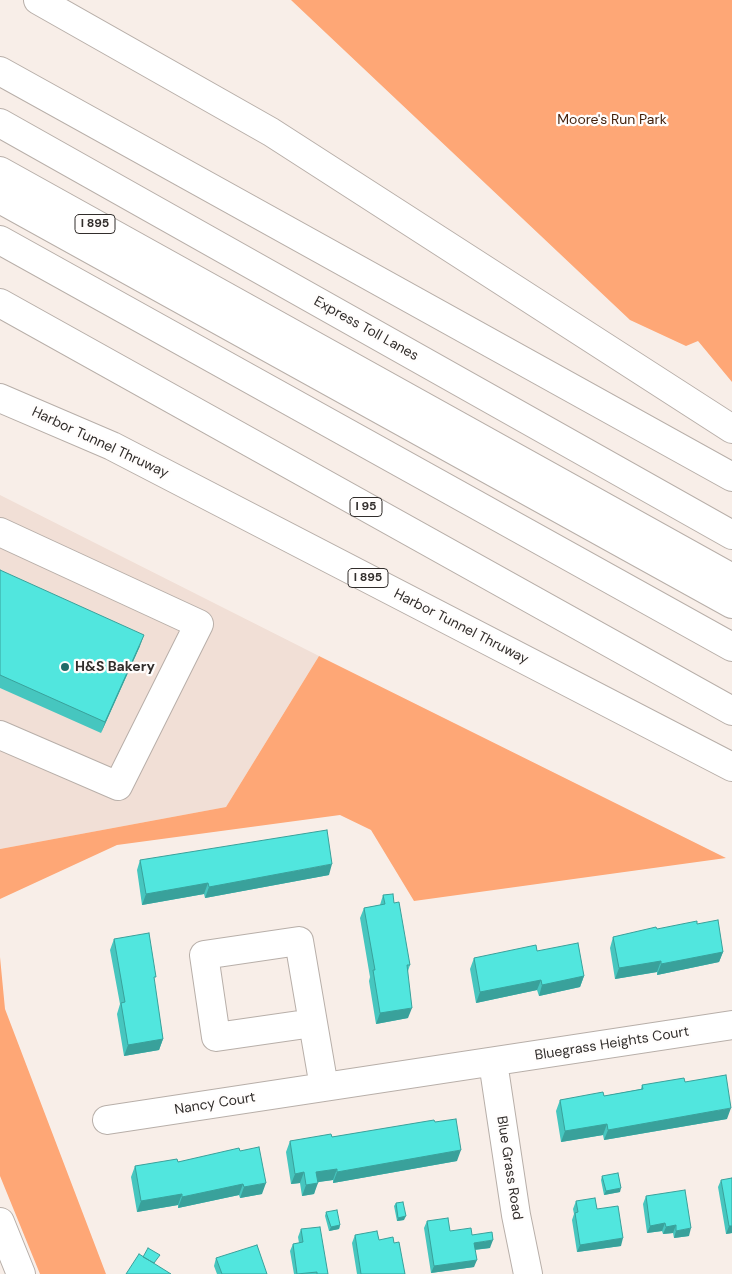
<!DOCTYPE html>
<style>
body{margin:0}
canvas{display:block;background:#f8eee8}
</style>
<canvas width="732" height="1274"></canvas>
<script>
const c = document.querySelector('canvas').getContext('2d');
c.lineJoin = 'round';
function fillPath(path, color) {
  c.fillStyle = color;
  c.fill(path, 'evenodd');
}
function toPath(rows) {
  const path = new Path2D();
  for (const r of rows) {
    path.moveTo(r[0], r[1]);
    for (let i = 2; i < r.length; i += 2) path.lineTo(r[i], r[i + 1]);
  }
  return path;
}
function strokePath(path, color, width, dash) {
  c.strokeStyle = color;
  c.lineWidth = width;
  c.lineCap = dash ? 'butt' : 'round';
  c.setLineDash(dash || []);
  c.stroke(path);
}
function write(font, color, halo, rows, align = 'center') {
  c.font = font + ' "DM Sans",sans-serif';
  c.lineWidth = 4.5;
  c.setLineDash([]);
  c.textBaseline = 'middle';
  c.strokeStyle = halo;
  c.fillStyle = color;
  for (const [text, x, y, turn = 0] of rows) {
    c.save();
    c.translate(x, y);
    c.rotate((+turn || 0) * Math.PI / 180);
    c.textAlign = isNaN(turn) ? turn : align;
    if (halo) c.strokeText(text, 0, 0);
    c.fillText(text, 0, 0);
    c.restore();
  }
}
fillPath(toPath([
 [0,495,319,656,226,807,0,849]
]), '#f1dfd6');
fillPath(toPath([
 [291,0,732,0,732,382,698,341,686,346,630,320],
 [319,656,726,858,414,901,371,830,340,815,117,845,0,899,0,849,226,807],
 [0,957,5,1009,106,1274,40,1274,0,1176]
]), '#fea776');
const minor = toPath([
 [0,532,199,624,118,786,0,735],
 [313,1023,216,1037,204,955,299,941,313,1023,324,1087],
 [493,1062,516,1215,528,1274],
 [107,1120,732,1025],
 [0,1222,21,1274]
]);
const highway = toPath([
 [38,0,271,132,732,429],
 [0,71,732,477],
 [0,123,732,535],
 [0,171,732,578],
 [0,199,732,604],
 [0,240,732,647],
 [0,303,732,711],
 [0,398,112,446,732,767]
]);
strokePath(minor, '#b8afa9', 30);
strokePath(highway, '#b8afa9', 30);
strokePath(minor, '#fff', 28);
strokePath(highway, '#fff', 28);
fillPath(toPath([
 [0,570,140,646,101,733,0,688],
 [140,860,329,875,205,898,204,894,142,905,137,870],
 [383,895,394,903,410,965,408,971,408,1018,376,1024,369,981,370,977,360,918,364,908,380,905],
 [697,924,723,952,719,962,657,975,657,972,615,979,610,948,613,937],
 [114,939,154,982,163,1039,159,1050,124,1056,117,1014,120,1004,110,950],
 [537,951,584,976,580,987,539,996,537,990,476,1003,470,969,474,958],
 [685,1082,727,1119,604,1140,603,1135,561,1142,556,1111,560,1100,604,1096,641,1089,642,1085],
 [435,1122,457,1161,333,1183,333,1180,317,1182,314,1194,302,1196,300,1183,291,1184,286,1152,290,1141,332,1137],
 [240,1151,262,1194,240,1198,239,1195,178,1208,178,1205,137,1212,131,1177,135,1166,178,1162],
 [602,1176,620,1192,604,1195,601,1180],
 [721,1180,732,1233,726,1234,718,1187],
 [646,1196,689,1236,674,1238,673,1233,663,1234,662,1231,647,1233,643,1204],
 [576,1201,597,1209,621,1246,577,1252,572,1220,574,1214,573,1209],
 [396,1203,404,1220,397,1221,394,1206],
 [326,1212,340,1225,339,1229,329,1231,325,1216],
 [427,1221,450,1231,472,1235,490,1248,475,1250,474,1267,431,1273,424,1228],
 [301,1229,328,1274,294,1274,290,1251,293,1244,299,1243,298,1237],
 [355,1235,394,1243,405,1274,357,1274,352,1243],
 [216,1258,267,1274,217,1274,214,1266]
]), '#46c6bf');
fillPath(toPath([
 [144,635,140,646,101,733,105,722],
 [332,864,329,875,205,898,209,887],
 [208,883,204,894,142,905,146,894],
 [723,952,719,962,657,975,661,964],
 [661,961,657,972,615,979,619,968],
 [584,976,580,987,539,996,542,985],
 [541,980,537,990,476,1003,480,992],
 [412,1008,408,1018,376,1024,380,1013],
 [163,1039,159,1050,124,1056,128,1045],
 [731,1108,727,1119,604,1140,608,1130],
 [607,1124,603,1135,561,1142,565,1131],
 [461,1150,457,1161,333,1183,337,1172],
 [337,1169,333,1180,312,1183,316,1172],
 [304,1172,300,1183,291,1184,295,1174],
 [266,1183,262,1194,240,1198,244,1187],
 [318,1183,314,1194,302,1196,306,1185],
 [243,1184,239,1195,178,1208,182,1197],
 [621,1188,620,1192,604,1195,606,1191],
 [182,1194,178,1205,137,1212,141,1201],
 [406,1216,404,1220,397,1221,398,1218],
 [665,1223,662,1231,647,1233,650,1226],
 [340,1225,339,1229,329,1231,331,1227],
 [676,1225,673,1233,663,1234,666,1227],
 [729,1226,732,1226,732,1233,726,1234],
 [691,1228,689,1236,674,1238,676,1231],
 [623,1238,621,1246,577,1252,580,1245],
 [493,1240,490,1248,472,1250,474,1243],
 [477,1260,474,1267,431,1273,434,1266]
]), '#39a19b');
const building = toPath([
 [0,570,144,635,105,722,0,675,0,570],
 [327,830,332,864,209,887,208,883,146,894,140,860,327,830],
 [393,894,394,903,399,902,410,965,407,965,412,1008,380,1013,373,970,375,970,364,908,385,904,383,895,393,894],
 [718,920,723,952,661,964,661,961,619,968,613,937,656,927,657,929,697,921,697,924,718,920],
 [149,933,156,977,154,977,163,1039,128,1045,121,1003,125,1002,114,939,149,933],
 [578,943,584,976,542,985,541,980,480,992,474,958,536,945,537,951,578,943],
 [726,1075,731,1108,608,1130,607,1124,565,1131,560,1100,603,1092,604,1096,643,1089,642,1085,684,1078,685,1082,726,1075],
 [456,1119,461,1150,337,1172,337,1169,316,1172,318,1183,306,1185,304,1172,295,1174,290,1141,331,1134,332,1137,434,1120,435,1122,456,1119],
 [259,1147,266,1183,244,1187,243,1184,182,1197,182,1194,141,1201,135,1166,177,1159,178,1162,239,1148,240,1151,259,1147],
 [618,1173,621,1188,606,1191,602,1176,618,1173],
 [732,1178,732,1226,729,1226,721,1180,732,1178],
 [685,1190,691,1228,676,1231,676,1225,666,1227,665,1223,650,1226,646,1196,685,1190],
 [595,1198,597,1209,618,1206,623,1238,580,1245,575,1213,578,1212,576,1201,595,1198],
 [403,1202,406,1216,398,1218,396,1203,403,1202],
 [337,1210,340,1225,331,1227,326,1212,337,1210],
 [448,1218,450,1231,471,1228,472,1235,492,1232,493,1240,474,1243,477,1260,434,1266,427,1221,448,1218],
 [320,1227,328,1274,317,1274,317,1272,297,1274,293,1244,303,1242,301,1229,320,1227],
 [377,1231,379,1240,393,1237,394,1243,399,1242,405,1274,361,1274,355,1235,377,1231],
 [257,1245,267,1274,222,1274,216,1258,257,1245],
 [148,1248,160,1255,154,1263,143,1257,148,1248],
 [139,1254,171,1274,126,1274,139,1254]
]);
fillPath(building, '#51e6de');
strokePath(building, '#39a19b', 1);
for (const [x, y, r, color] of [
 [65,667,5,"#206b67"]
]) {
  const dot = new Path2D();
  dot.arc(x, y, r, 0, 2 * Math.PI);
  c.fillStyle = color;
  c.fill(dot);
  strokePath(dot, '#fffdfc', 2);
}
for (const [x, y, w] of [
 [95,224,40],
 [366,507,32],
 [368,578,40]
]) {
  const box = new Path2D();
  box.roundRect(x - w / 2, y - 9.5, w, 19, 4);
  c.fillStyle = '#fffdfc';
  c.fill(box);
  strokePath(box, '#312d2b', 1);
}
write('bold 12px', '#312d2b', null, [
 ["I 895",95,224],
 ["I 95",366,507],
 ["I 895",368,578]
]);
write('14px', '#411f09', '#fffdfc', [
 ["Moore's Run Park",612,120]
]);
write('14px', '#312d2b', '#fffdfc', [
 ["Express Toll Lanes",366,329,29],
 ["Harbor Tunnel Thruway",100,443,25],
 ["Harbor Tunnel Thruway",461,627,27],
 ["Bluegrass Heights Court",612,1044,-9],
 ["Nancy Court",215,1104,-9],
 ["Blue Grass Road",509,1168,81]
]);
write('bold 14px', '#312d2b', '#fffdfc', [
 ["H&S Bakery",75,667]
], 'left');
</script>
